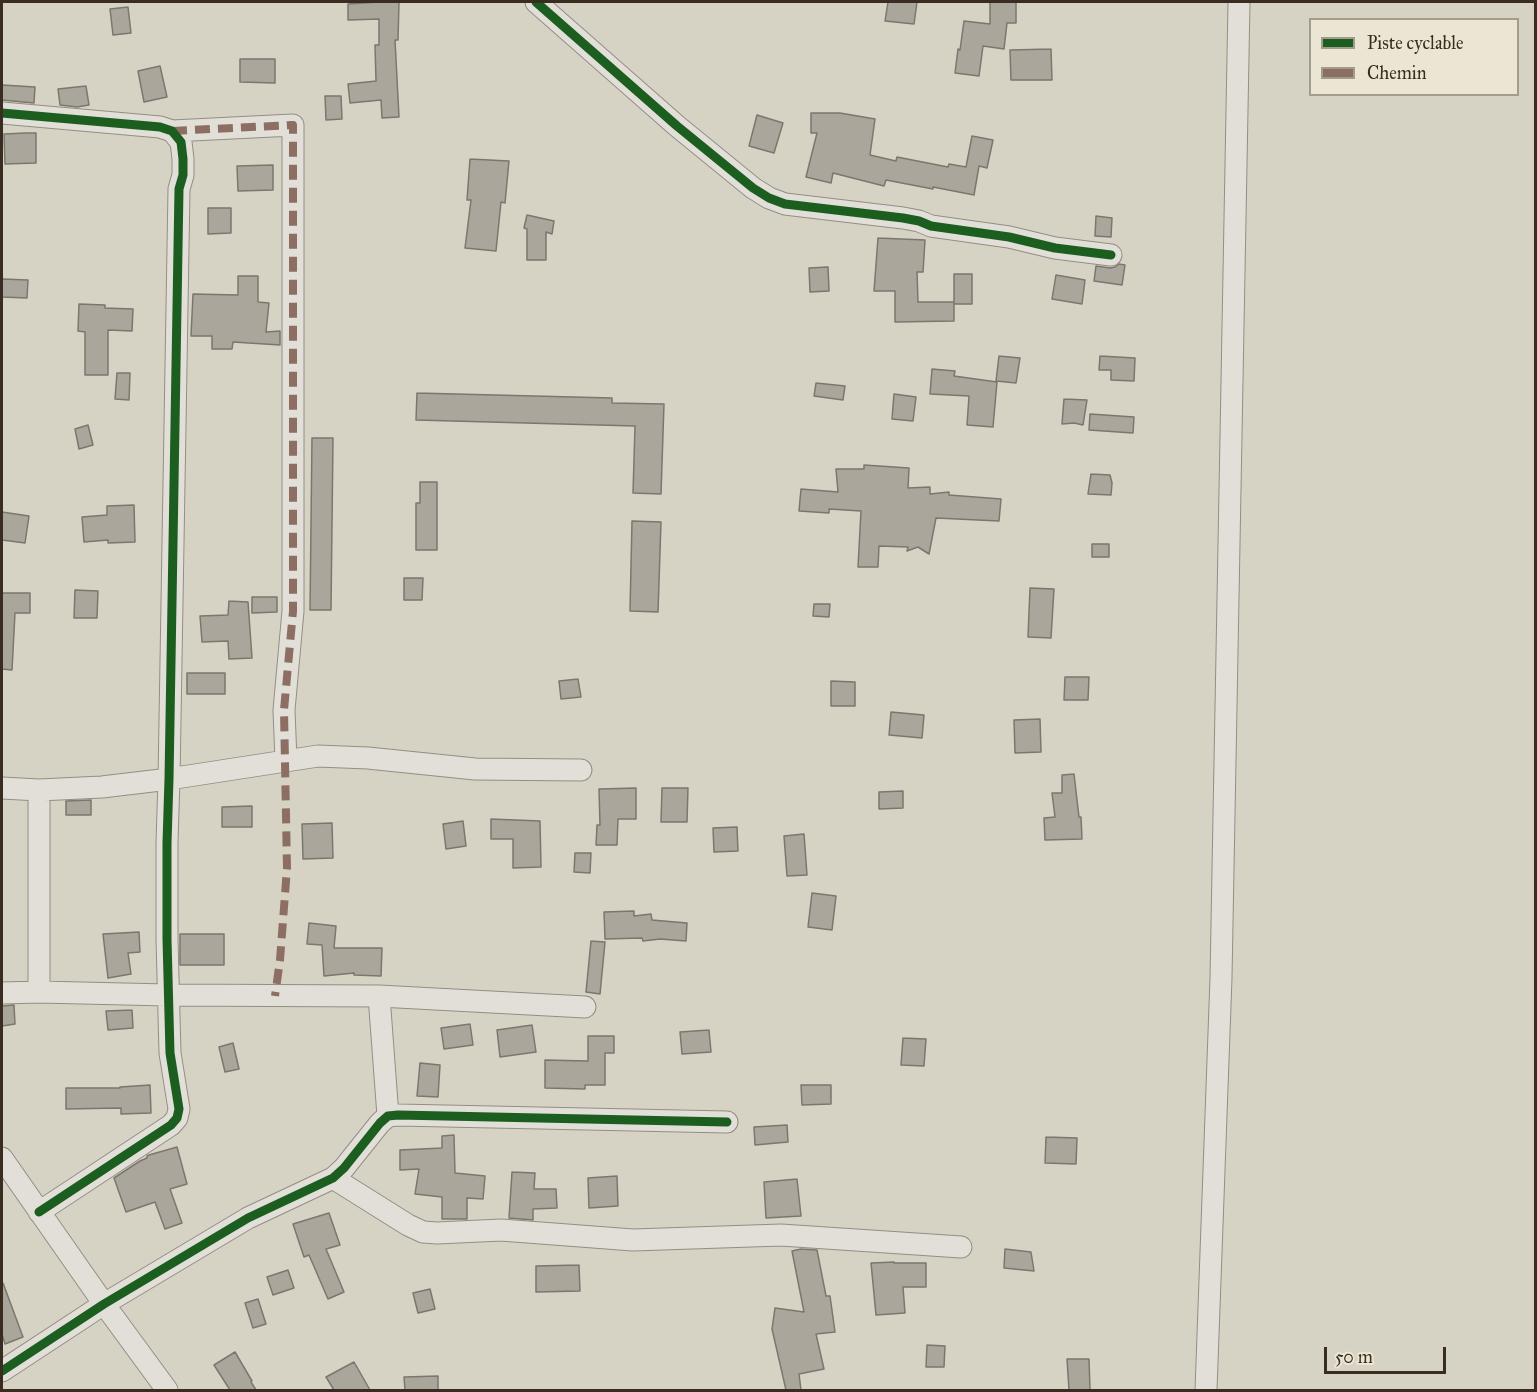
<!DOCTYPE html>
<style>
body{margin:0}
#map{position:relative;width:1537px;height:1392px;overflow:hidden;background:#d7d3c4;font-family:"IM FELL Great Primer",serif}
canvas{display:block}
.frame{position:absolute;inset:0;border:3px solid #392c20;pointer-events:none}
.legend{position:absolute;left:1309px;top:18px;width:210px;height:78px;box-sizing:border-box;background:#eae6d3;border:2px solid #a39c8b;margin:0;padding:8px 10px;list-style:none;font-size:18px;color:#392c20}
.legend li{display:flex;align-items:center;gap:12px;height:30px}
.legend b{width:30px;border:2px solid #a39c8b}
.scale{position:absolute;left:1324px;top:1347px;width:122px;height:27px;box-sizing:border-box;border:3px solid #392c20;border-top:0;padding-left:8px;font-size:18px;line-height:21px;white-space:nowrap;color:#392c20;-webkit-text-stroke:4px #eae6d3;paint-order:stroke}
</style>
<div id="map">
<canvas width="1537" height="1392"></canvas>
<div class="frame"></div>
<ul class="legend">
<li><b style="height:8px;background:#1b5e20"></b>Piste cyclable</li>
<li><b style="height:8px;background:#8d6e63"></b>Chemin</li>
</ul>
<div class="scale">50 m</div>
</div>
<script>
const c = document.querySelector('canvas').getContext('2d');
c.lineJoin = 'round';
function fillPath(path, color) {
  c.fillStyle = color;
  c.fill(path, 'evenodd');
}
function toPath(rows) {
  const path = new Path2D();
  for (const r of rows) {
    path.moveTo(r[0], r[1]);
    for (let i = 2; i < r.length; i += 2) path.lineTo(r[i], r[i + 1]);
  }
  return path;
}
function strokePath(path, color, width, dash) {
  c.strokeStyle = color;
  c.lineWidth = width;
  c.lineCap = dash ? 'butt' : 'round';
  c.setLineDash(dash || []);
  c.stroke(path);
}
const building = toPath([
 [379,2,399,2,398,40,395,40,399,117,382,118,381,100,350,103,348,84,376,81,375,45,379,45,379,19,348,20,348,4,379,2],
 [888,2,917,2,914,24,885,21,888,2],
 [990,2,1016,2,1016,23,1007,23,1004,49,983,46,979,76,955,73,958,49,960,50,964,21,990,24,990,2],
 [128,7,131,33,113,35,110,9,128,7],
 [1051,49,1052,80,1011,80,1010,50,1051,49],
 [240,59,275,59,275,83,240,82,240,59],
 [160,66,167,97,144,102,138,71,160,66],
 [2,85,35,87,34,103,2,100,2,85],
 [86,86,89,105,77,107,60,105,58,89,86,86],
 [325,96,341,96,342,119,326,120,325,96],
 [811,113,840,113,875,119,870,155,896,161,897,157,948,167,949,164,966,167,972,136,993,140,987,168,979,166,974,195,933,187,933,189,886,180,884,186,833,173,831,183,806,177,817,133,811,133,811,113],
 [757,115,783,123,774,153,749,146,757,115],
 [25,133,36,133,36,163,5,164,4,134,25,133],
 [470,159,509,161,505,203,501,202,496,251,465,248,471,200,467,200,470,159],
 [273,165,273,190,238,191,237,166,273,165],
 [208,208,231,208,231,233,208,234,208,208],
 [527,215,554,221,552,234,546,232,546,260,527,260,527,229,524,228,527,215],
 [1096,216,1112,218,1111,237,1095,236,1096,216],
 [878,238,925,240,923,272,917,272,918,302,954,302,954,321,895,322,895,291,874,291,878,238],
 [1119,264,1125,265,1122,285,1094,281,1096,266,1110,268,1115,267,1119,264],
 [828,267,829,291,810,292,809,268,828,267],
 [954,274,972,274,972,304,954,304,954,274],
 [1056,275,1085,280,1082,304,1052,299,1056,275],
 [238,276,258,276,258,302,269,303,266,332,280,331,280,345,233,342,232,349,212,349,212,336,191,336,193,294,238,295,238,276],
 [2,279,28,280,27,298,2,297,2,279],
 [79,304,105,305,105,308,133,309,132,331,108,330,108,375,85,375,85,332,78,331,79,304],
 [999,356,1020,358,1016,383,996,381,999,356],
 [1100,356,1135,358,1134,381,1111,380,1111,370,1099,370,1100,356],
 [932,369,955,371,954,376,997,382,993,427,967,425,969,396,930,394,932,369],
 [117,373,130,373,129,400,115,399,117,373],
 [816,383,845,386,843,400,814,396,816,383],
 [417,393,612,398,612,403,664,404,661,494,633,493,635,426,416,420,417,393],
 [894,394,916,397,913,421,892,419,894,394],
 [1064,399,1087,400,1083,425,1074,423,1062,424,1064,399],
 [1090,414,1134,417,1133,433,1089,430,1090,414],
 [88,425,93,445,79,449,75,429,88,425],
 [312,438,333,438,331,610,310,610,312,438],
 [864,465,909,468,908,488,930,487,930,494,949,492,949,495,1001,499,999,521,936,518,929,554,918,547,907,551,908,547,879,546,878,567,858,567,861,511,829,509,829,513,799,511,801,489,838,492,836,469,864,469,864,465],
 [1091,474,1110,475,1112,483,1111,495,1088,494,1091,474],
 [420,482,437,482,437,550,416,550,416,503,420,503,420,482],
 [134,505,135,542,108,543,108,540,84,542,82,517,107,515,107,506,134,505],
 [2,512,29,516,25,543,2,540,2,512],
 [632,521,661,522,658,612,630,611,632,521],
 [1092,544,1109,544,1109,557,1092,557,1092,544],
 [404,578,423,578,422,600,404,600,404,578],
 [1030,588,1054,589,1051,638,1028,637,1030,588],
 [75,590,98,591,97,618,74,618,75,590],
 [2,593,30,593,30,613,15,613,12,670,2,669,2,593],
 [252,597,277,597,277,612,252,613,252,597],
 [229,601,248,602,252,658,229,659,228,641,202,642,200,616,228,615,229,601],
 [814,604,830,604,829,617,813,616,814,604],
 [187,673,225,673,225,694,187,694,187,673],
 [1065,677,1089,677,1088,700,1064,700,1065,677],
 [578,679,581,697,561,699,559,681,578,679],
 [831,681,855,682,855,706,831,706,831,681],
 [891,712,924,715,922,738,889,735,891,712],
 [1040,719,1041,752,1015,753,1014,720,1040,719],
 [1074,774,1079,817,1081,817,1082,839,1045,840,1044,818,1055,817,1052,793,1062,793,1062,775,1074,774],
 [636,788,636,819,618,819,617,845,596,845,597,825,600,825,599,789,636,788],
 [662,788,688,788,687,822,661,822,662,788],
 [903,791,903,808,879,809,879,792,903,791],
 [91,800,91,815,66,815,66,801,91,800],
 [252,806,252,827,222,827,222,807,252,806],
 [491,819,540,821,541,867,513,868,513,839,491,839,491,819],
 [463,821,466,846,446,849,443,824,463,821],
 [332,823,333,858,303,859,302,824,332,823],
 [737,827,738,851,714,852,713,828,737,827],
 [804,834,807,875,787,876,784,836,804,834],
 [575,853,591,853,590,873,574,872,575,853],
 [812,893,836,896,832,930,808,927,812,893],
 [634,911,634,916,651,914,652,920,687,923,686,941,660,939,643,941,642,938,605,939,604,912,634,911],
 [309,923,336,926,334,948,382,948,381,976,354,975,354,973,324,976,322,945,307,944,309,923],
 [139,932,140,952,128,953,131,974,108,978,103,934,139,932],
 [180,934,224,934,224,965,180,965,180,934],
 [591,941,605,942,600,994,586,992,591,941],
 [14,1005,15,1024,2,1026,2,1006,14,1005],
 [132,1010,133,1028,108,1030,106,1011,132,1010],
 [470,1024,473,1045,444,1049,441,1028,470,1024],
 [532,1025,536,1052,500,1057,497,1030,532,1025],
 [709,1030,711,1052,682,1054,680,1032,709,1030],
 [588,1036,614,1036,614,1053,605,1053,605,1085,585,1085,585,1089,545,1088,545,1060,588,1061,588,1036],
 [903,1038,926,1039,924,1066,901,1065,903,1038],
 [233,1043,239,1069,225,1072,219,1047,233,1043],
 [420,1063,440,1065,438,1097,417,1096,420,1063],
 [150,1085,151,1113,121,1114,121,1108,66,1109,66,1088,120,1088,120,1087,150,1085],
 [801,1085,831,1085,831,1104,802,1105,801,1085],
 [787,1125,788,1142,755,1145,754,1127,787,1125],
 [454,1135,455,1173,485,1176,483,1199,467,1198,467,1219,442,1219,442,1197,415,1194,419,1169,400,1170,400,1150,442,1148,442,1136,454,1135],
 [1046,1137,1077,1138,1076,1164,1045,1163,1046,1137],
 [177,1147,187,1184,170,1189,182,1223,165,1229,155,1202,126,1212,114,1178,140,1161,147,1158,147,1156,149,1155,177,1147],
 [512,1172,535,1173,534,1189,556,1189,557,1208,533,1209,533,1220,509,1218,512,1172],
 [617,1176,618,1206,589,1208,588,1178,617,1176],
 [797,1179,801,1216,766,1218,764,1182,797,1179],
 [329,1213,340,1245,326,1249,344,1292,328,1299,309,1255,304,1257,293,1224,329,1213],
 [801,1249,817,1250,826,1296,830,1296,835,1332,816,1334,824,1369,799,1374,801,1390,786,1390,772,1329,775,1308,804,1312,792,1251,801,1249],
 [1005,1249,1031,1252,1034,1271,1004,1268,1005,1249],
 [894,1262,894,1263,926,1263,926,1287,903,1287,905,1313,876,1315,871,1263,894,1262],
 [579,1265,580,1291,536,1292,536,1266,579,1265],
 [288,1270,294,1288,273,1295,267,1277,288,1270],
 [2,1283,3,1283,23,1337,5,1344,2,1334,2,1283],
 [430,1289,435,1309,418,1313,413,1293,430,1289],
 [258,1299,266,1324,253,1328,245,1303,258,1299],
 [927,1345,945,1346,944,1367,926,1367,927,1345],
 [235,1352,252,1381,251,1382,256,1390,230,1390,214,1365,235,1352],
 [1067,1359,1089,1359,1090,1390,1069,1390,1067,1359],
 [354,1362,370,1390,334,1390,326,1377,354,1362],
 [438,1376,438,1390,405,1390,404,1377,438,1376]
]);
fillPath(building, '#aaa69c');
strokePath(building, '#7c776e', 1.5);
const minor = toPath([
 [536,2,677,126,753,188,769,198,785,204,903,218,919,221,931,226,1009,237,1055,248,1111,255],
 [2,113,160,127,172,131,181,142,183,159,183,175,179,189,169,779,167,843,167,939,170,1053,179,1109,177,1118,171,1125,39,1212],
 [172,131,293,125,293,611,284,710,286,761],
 [2,788,39,790,102,787,169,779,318,756,368,758,475,769,581,770],
 [39,992,39,790],
 [2,993,39,992,167,995,379,996,585,1007],
 [379,996,388,1116],
 [2,1158,104,1304,167,1390],
 [333,1178,408,1225,423,1232,437,1233,501,1230,633,1240,781,1235,961,1247],
 [2,1371,104,1304,248,1218,333,1178,344,1168,380,1123,388,1116,398,1115,727,1122],
 [1206,1390,1221,978,1239,2]
]);
strokePath(minor, '#928e84', 23);
strokePath(minor, '#e1dfd7', 21);
strokePath(toPath([
 [172,131,293,125,293,611,284,710,287,868,280,960,275,996]
]), '#8d6e63', 8, [15, 8]);
strokePath(toPath([
 [536,2,677,126,753,188,769,198,785,204,903,218,919,221,931,226,1009,237,1055,248,1111,255],
 [2,113,160,127,172,131,181,142,183,159,183,175,179,189,169,779,167,843,167,939,170,1053,179,1109,177,1118,171,1125,39,1212],
 [2,1371,104,1304,248,1218,333,1178,344,1168,380,1123,388,1116,398,1115,727,1122]
]), '#1b5e20', 9);
</script>
